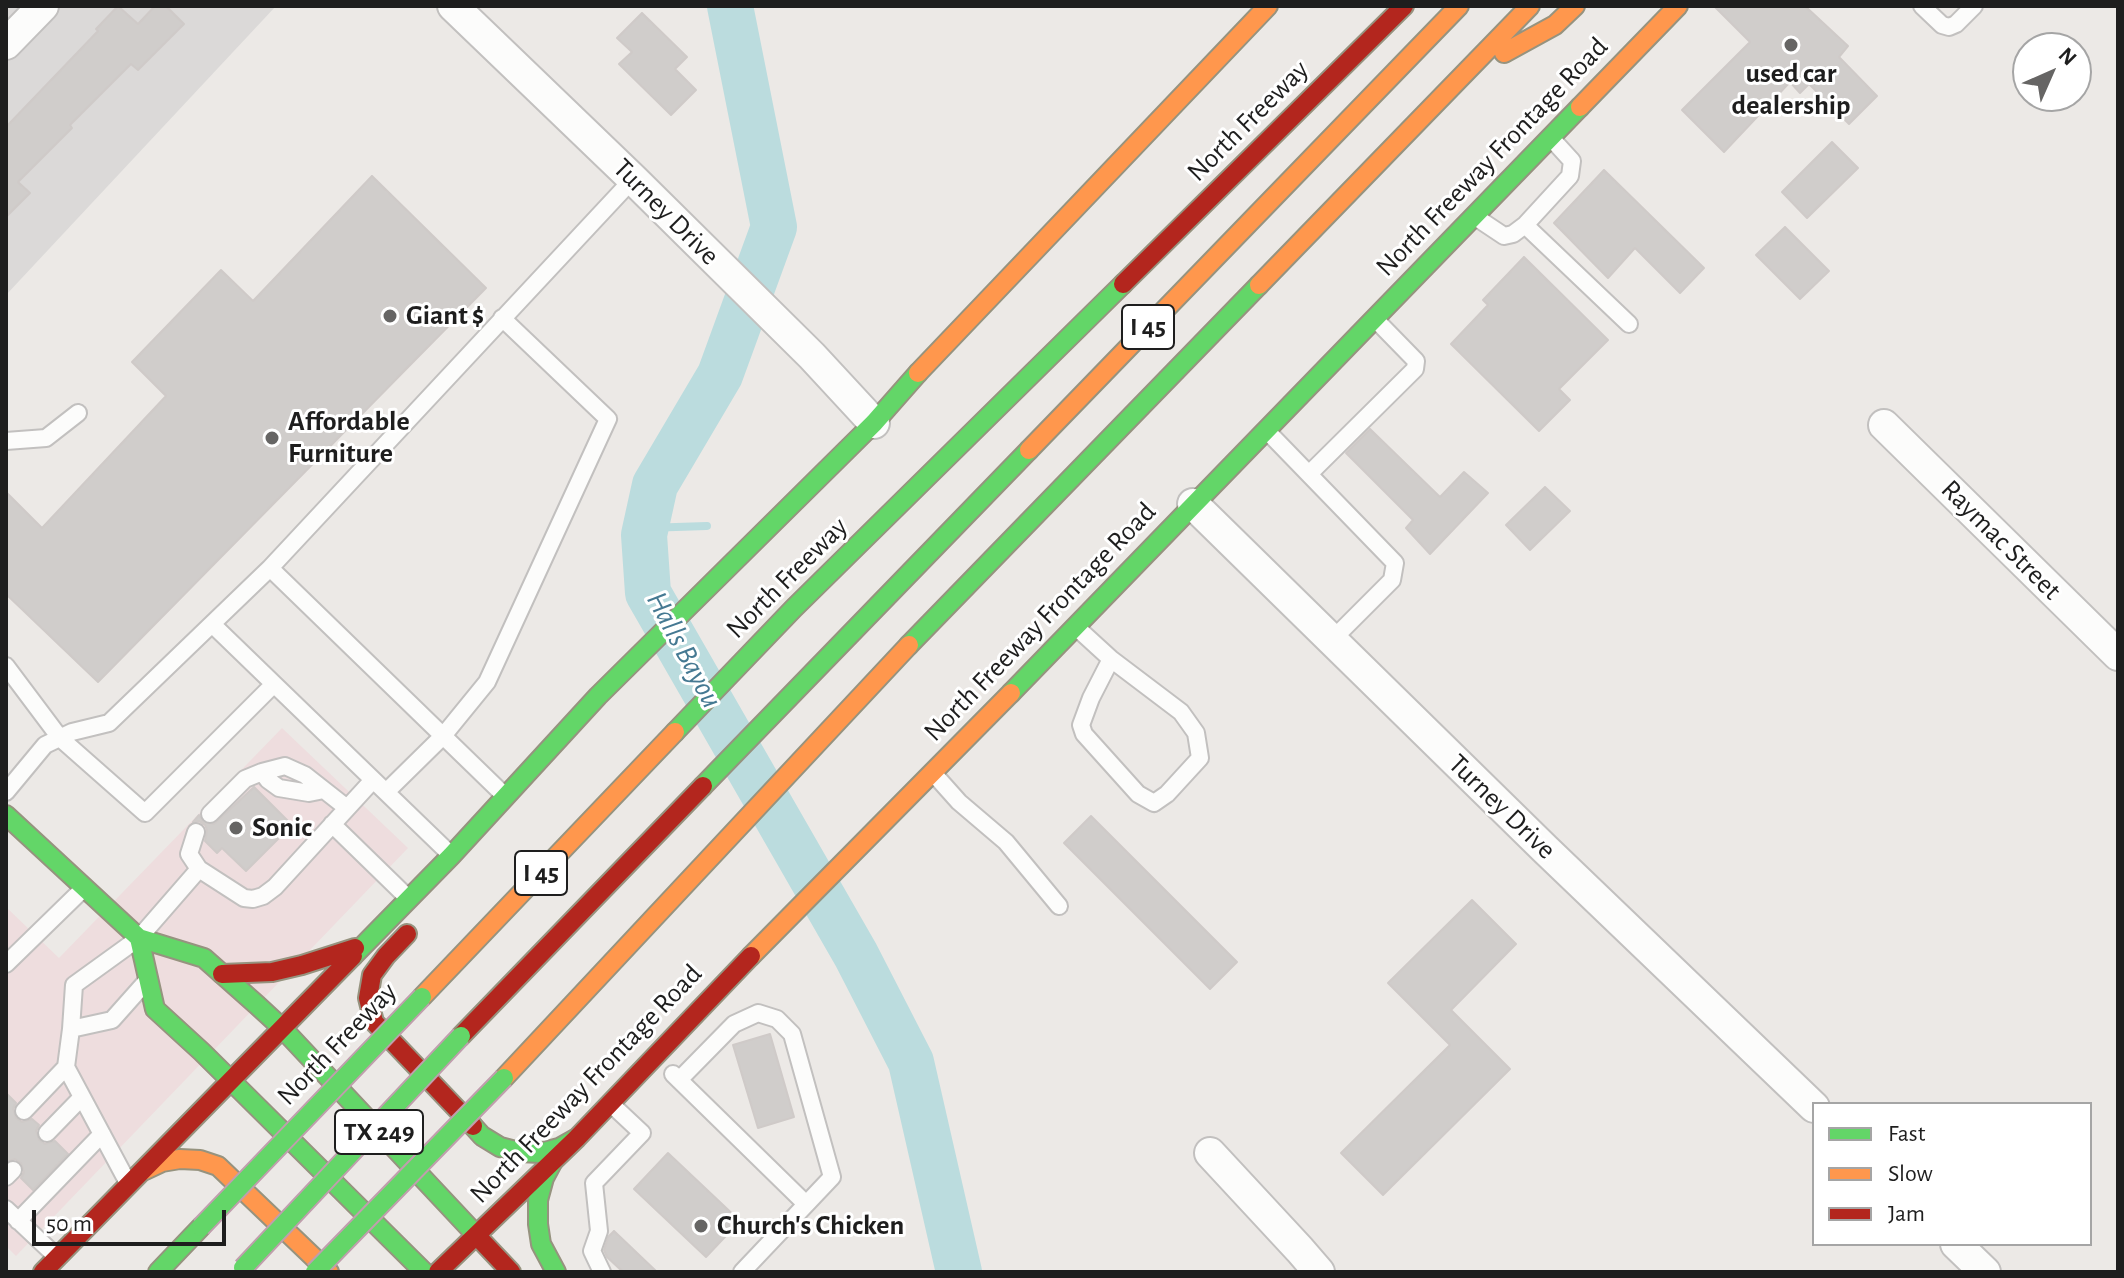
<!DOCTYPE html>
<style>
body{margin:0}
#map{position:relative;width:2124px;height:1278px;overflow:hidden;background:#ece9e6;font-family:"Alegreya Sans",sans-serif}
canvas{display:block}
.frame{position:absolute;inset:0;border:8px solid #1e1e1e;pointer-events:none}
.legend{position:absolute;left:1812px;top:1102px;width:280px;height:144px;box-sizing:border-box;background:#fff;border:2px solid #a5a5a5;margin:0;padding:10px 14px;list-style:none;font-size:24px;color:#1e1e1e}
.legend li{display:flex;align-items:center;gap:16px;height:40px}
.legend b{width:40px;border:2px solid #a5a5a5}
.north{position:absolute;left:2012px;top:32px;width:80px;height:80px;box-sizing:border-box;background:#fff;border:2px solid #a5a5a5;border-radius:50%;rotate:45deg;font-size:22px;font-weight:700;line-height:32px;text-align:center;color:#1e1e1e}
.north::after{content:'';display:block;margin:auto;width:28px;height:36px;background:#666564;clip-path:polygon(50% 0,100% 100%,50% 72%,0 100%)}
.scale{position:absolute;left:32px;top:1210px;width:194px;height:36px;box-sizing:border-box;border:4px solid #1e1e1e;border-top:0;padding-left:10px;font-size:24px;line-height:28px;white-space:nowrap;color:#1e1e1e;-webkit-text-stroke:6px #fff;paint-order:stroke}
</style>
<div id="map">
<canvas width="2124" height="1278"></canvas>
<div class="frame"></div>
<ul class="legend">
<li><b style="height:10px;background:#63d668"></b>Fast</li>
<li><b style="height:10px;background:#ff974d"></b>Slow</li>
<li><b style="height:10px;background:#b3261e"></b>Jam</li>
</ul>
<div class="north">N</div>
<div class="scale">50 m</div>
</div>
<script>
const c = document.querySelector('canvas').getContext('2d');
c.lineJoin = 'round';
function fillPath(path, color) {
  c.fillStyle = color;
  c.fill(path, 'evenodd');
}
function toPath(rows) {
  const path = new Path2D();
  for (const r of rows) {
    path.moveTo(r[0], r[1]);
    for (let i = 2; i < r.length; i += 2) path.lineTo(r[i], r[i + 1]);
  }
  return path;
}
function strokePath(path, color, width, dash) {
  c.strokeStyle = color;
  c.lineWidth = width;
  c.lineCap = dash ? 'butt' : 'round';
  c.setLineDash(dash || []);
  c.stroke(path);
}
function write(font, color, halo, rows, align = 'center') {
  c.font = font + ' "Alegreya Sans",sans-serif';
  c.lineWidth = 6;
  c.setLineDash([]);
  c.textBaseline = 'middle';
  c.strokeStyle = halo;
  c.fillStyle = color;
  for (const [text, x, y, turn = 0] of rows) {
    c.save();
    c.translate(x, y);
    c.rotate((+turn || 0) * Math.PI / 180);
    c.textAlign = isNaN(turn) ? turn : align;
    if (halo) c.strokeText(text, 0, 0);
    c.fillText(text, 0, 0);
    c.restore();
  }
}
fillPath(toPath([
 [6,6,276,6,6,295]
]), '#dbd9d8');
fillPath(toPath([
 [282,728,408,848,16,1256,6,1246,6,907,59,958]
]), '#eeddde');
strokePath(toPath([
 [645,528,707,526]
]), '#bbdcde', 8);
strokePath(toPath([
 [730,6,774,227,720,375,655,485,644,535,648,593,856,955,911,1062,959,1272]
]), '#bbdcde', 46);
const building = toPath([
 [118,6,138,24,155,6,166,6,184,24,138,70,131,64,70,125,72,128,18,182,30,193,6,217,6,127,98,31,96,29,118,6],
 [1714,6,1805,6,1848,46,1839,57,1877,96,1849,124,1809,84,1800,93,1790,82,1724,152,1682,110,1750,42,1714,6],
 [642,13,687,57,675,69,696,90,671,115,619,64,632,52,617,38,642,13],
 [1832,142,1858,168,1807,218,1782,192,1832,142],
 [1604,170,1704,268,1680,293,1635,248,1608,278,1554,223,1604,170],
 [372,176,486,288,98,682,6,594,6,492,42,528,166,396,132,362,221,270,253,301,372,176],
 [1785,227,1829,271,1800,299,1756,255,1785,227],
 [1524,257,1608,340,1559,389,1570,400,1539,431,1451,344,1488,305,1483,300,1524,257],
 [1370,429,1440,497,1464,472,1488,493,1430,554,1406,528,1413,520,1346,453,1370,429],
 [1545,487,1570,511,1530,550,1506,525,1545,487],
 [254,787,292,825,246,871,222,848,217,853,205,841,207,830,205,825,199,821,193,822,199,815,203,822,214,824,254,787],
 [1091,816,1237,962,1210,989,1064,843,1091,816],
 [1472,900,1516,944,1451,1010,1510,1069,1383,1195,1341,1153,1450,1045,1388,983,1472,900],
 [770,1034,794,1117,758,1128,733,1045,770,1034],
 [6,1093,16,1103,13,1109,16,1118,22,1122,32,1119,39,1125,36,1131,39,1140,45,1144,55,1141,68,1154,33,1190,21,1178,24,1172,21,1163,15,1159,6,1162,6,1093],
 [668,1153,740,1221,706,1257,634,1189,668,1153],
 [614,1231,657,1272,623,1272,607,1257,604,1250,608,1237,614,1231]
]);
fillPath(building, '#d0cdcb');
strokePath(building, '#cfcac8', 2);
const lane = toPath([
 [1922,6,1942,25,1949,27,1956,24,1974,6],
 [1474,216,1504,236,1513,234,1525,225,1570,176,1572,161,1551,138],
 [1525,225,1629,324],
 [1267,431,1395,563,1392,580,1332,640],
 [6,441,46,438,78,413],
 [1309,474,1415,369,1416,361,1375,319],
 [212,624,274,684],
 [1076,627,1111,659,1181,712,1196,733,1200,758,1167,794,1154,803,1138,794,1084,734,1081,725,1091,698,1111,659],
 [6,666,60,738,145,813,274,684,450,854],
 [262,772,268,780,279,788,309,793,324,790],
 [934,774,959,802,1006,842,1059,906],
 [6,792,45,745,72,732,109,723,270,568],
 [386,792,443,736,487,682,608,419,502,318],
 [504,795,270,568,633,179],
 [210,814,245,779,262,772,285,766,305,775,347,808],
 [332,824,408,898],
 [196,832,189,854,199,869],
 [6,964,83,889],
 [71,1029,112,1020,144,984],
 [673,1074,806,1204],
 [679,1080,734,1024,758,1013,777,1019,792,1034,832,1177,742,1272],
 [24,1111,66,1067],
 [47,1133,82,1097],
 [6,1177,13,1170],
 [127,1181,66,1067,71,1029,74,985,139,938,199,869,244,898,253,899,263,896,275,887,373,780],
 [6,1209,57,1257],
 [18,1221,102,1134],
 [602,1272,592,1251,599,1231,594,1183,642,1133,610,1103]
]);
const street = toPath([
 [453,6,633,179,812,356,874,423],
 [6,44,43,6],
 [1884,425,2118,655],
 [1193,504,1545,849,1814,1107],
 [1210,1153,1300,1250,1319,1272],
 [1956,1244,1985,1272]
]);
const fast = toPath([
 [909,645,1259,285],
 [1011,693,1580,107],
 [675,732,794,608,1123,284],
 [703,786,1029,450],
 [6,815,139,938,204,958,257,1005,282,1028,477,1236],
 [139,938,155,1009,202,1052,424,1272],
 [353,956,451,856,598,696,874,423,918,373],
 [473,1126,482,1136,500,1147,519,1152,540,1153,559,1148,575,1139],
 [553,1161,544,1178,538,1200,538,1224,541,1244,556,1272],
 [158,1272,201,1227]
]);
const slow = toPath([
 [1504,53,1555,25,1575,6],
 [1580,107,1678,6],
 [1259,285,1530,6],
 [918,373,1268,6],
 [1029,450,1459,6],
 [751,956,1011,693],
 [422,997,675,732],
 [504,1078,909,645],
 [145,1170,162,1162,180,1159,200,1160,218,1166,329,1272]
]);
const jam = toPath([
 [1123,284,1404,6],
 [407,934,386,956,372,975,368,998,374,1022,473,1126],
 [222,974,272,972,302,965,355,948],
 [461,1036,703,786],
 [477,1236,511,1272],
 [43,1272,353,956],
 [438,1272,577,1138,751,956]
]);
strokePath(lane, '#c2c0bf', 20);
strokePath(street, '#c2c0bf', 34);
strokePath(fast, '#96937f', 22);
strokePath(slow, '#96937f', 22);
strokePath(jam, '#96937f', 22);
strokePath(lane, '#fcfcfb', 16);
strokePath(street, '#fcfcfb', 30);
strokePath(fast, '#63d668', 18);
strokePath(slow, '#ff974d', 18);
strokePath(jam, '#b3261e', 18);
const fastBridge = toPath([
 [201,1227,422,997],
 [243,1268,461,1036],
 [315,1272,504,1078]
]);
strokePath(fastBridge, '#c09ead', 22, []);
strokePath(fastBridge, '#63d668', 18);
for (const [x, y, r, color] of [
 [1791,45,8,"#666564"],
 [390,316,8,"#666564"],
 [272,438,8,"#666564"],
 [236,828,8,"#666564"],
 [701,1226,8,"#666564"]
]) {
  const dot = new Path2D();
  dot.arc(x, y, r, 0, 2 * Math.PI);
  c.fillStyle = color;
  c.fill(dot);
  strokePath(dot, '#fff', 3);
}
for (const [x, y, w] of [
 [1148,327,52],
 [541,873,52],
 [379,1132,88]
]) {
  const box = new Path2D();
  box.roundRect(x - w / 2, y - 22, w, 44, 6);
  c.fillStyle = '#fff';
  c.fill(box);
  strokePath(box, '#1e1e1e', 2);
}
write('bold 26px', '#1e1e1e', null, [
 ["I 45",1148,327],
 ["I 45",541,873],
 ["TX 249",379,1132]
]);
write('bold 28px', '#1e1e1e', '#fff', [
 ["used car",1791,74,"center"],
 ["dealership",1791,106,"center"],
 ["Giant $",406,316],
 ["Affordable",288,422],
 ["Furniture",288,454],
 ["Sonic",252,828],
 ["Church's Chicken",717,1226]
], 'left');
write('28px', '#1e1e1e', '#fff', [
 ["North Freeway",1248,121,-45],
 ["North Freeway Frontage Road",1492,157,-46],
 ["Turney Drive",666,212,45],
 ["Raymac Street",2001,540,45],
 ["North Freeway",787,578,-45],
 ["North Freeway Frontage Road",1040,622,-46],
 ["Turney Drive",1502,807,44],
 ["North Freeway",337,1044,-46],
 ["North Freeway Frontage Road",586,1084,-46]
]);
write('italic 30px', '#457992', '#fff', [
 ["Halls Bayou",684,650,62]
]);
</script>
